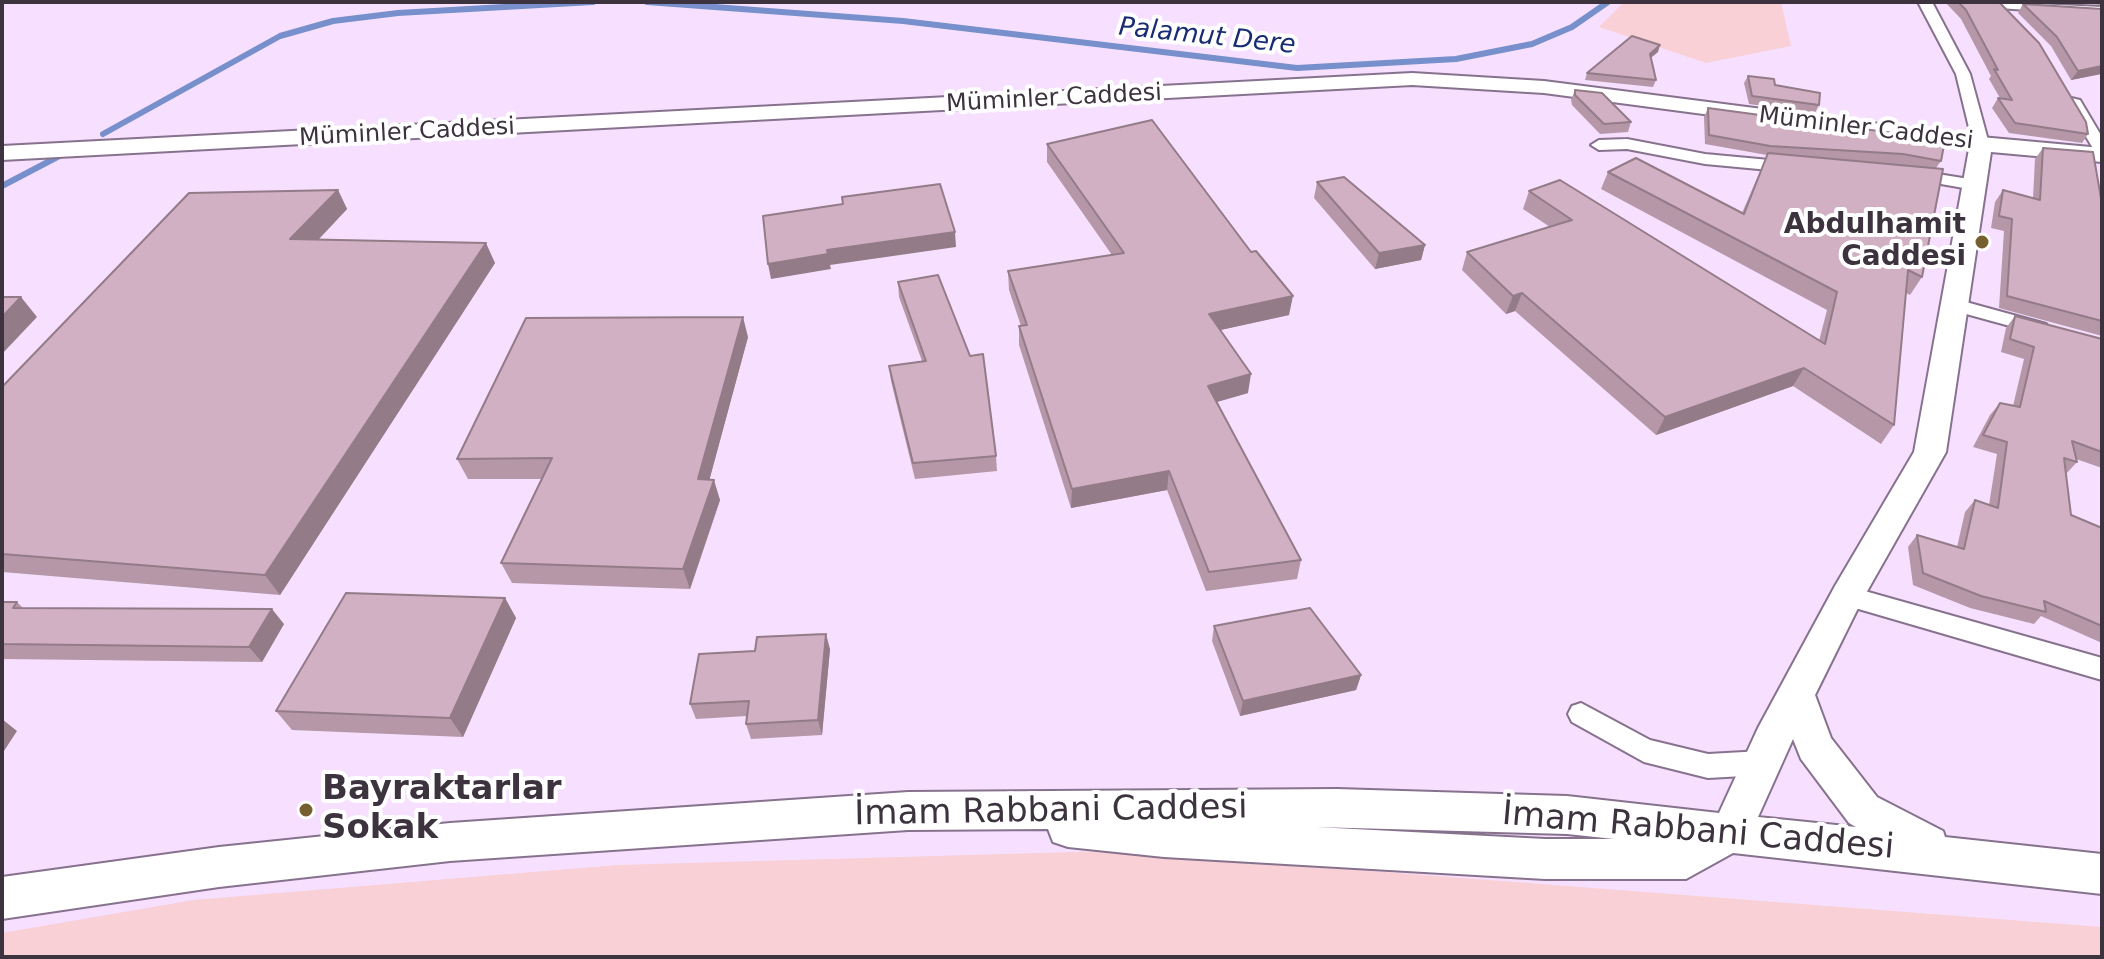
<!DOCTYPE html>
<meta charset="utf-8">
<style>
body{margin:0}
#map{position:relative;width:2104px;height:959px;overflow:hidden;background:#f7e0ff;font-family:"DejaVu Sans",sans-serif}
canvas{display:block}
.frame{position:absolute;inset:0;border:4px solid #3c333e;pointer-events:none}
</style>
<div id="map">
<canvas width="2104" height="959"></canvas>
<div class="frame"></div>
</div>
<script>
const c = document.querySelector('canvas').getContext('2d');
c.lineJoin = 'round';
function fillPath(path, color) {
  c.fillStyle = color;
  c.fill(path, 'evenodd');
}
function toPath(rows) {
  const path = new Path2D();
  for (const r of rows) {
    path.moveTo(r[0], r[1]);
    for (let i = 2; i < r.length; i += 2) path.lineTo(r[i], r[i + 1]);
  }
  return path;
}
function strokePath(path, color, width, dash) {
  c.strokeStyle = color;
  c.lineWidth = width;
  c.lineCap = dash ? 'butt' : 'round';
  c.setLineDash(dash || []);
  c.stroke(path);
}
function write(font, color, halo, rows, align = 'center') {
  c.font = font + ' "DejaVu Sans",sans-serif';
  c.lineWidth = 8;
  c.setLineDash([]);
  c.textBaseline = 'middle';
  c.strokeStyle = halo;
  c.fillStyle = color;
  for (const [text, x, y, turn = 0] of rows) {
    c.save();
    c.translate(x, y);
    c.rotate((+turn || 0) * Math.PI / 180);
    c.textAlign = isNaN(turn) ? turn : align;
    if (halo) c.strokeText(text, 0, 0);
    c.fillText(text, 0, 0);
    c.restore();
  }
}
fillPath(toPath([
 [1624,2,1781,2,1791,46,1706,63,1599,27],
 [1110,851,2102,927,2102,957,2,957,2,933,193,900,618,865]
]), '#f8d0d6');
strokePath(toPath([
 [647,2,903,21,1297,68,1456,59,1532,44,1572,27,1608,2],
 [103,134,280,36,333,21,398,13,593,2],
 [2,186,65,153]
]), '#778fcb', 6);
const street = toPath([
 [1918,2,1932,2,1970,74,1989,144,1987,147,1973,144,1956,74,1918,2],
 [1993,2,2102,7,2102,15,1998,8,1993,7,1993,2],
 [2067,97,2080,100,2102,137,2102,155,2094,150,2064,100,2067,97],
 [1627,139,1705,154,1791,162,1799,167,1791,172,1705,164,1627,149,1599,150,1591,145,1599,140,1627,139],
 [1913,170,1975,180,1983,185,1975,190,1907,178,1905,175,1913,170],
 [1955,299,2046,324,2049,328,2039,334,1948,309,1946,305,1955,299],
 [1847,586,2102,658,2102,680,1838,603,1835,596,1838,589,1847,586],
 [1581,703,1650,740,1708,754,1762,751,1772,754,1776,763,1772,772,1762,775,1708,778,1644,762,1572,722,1568,714,1572,706,1581,703]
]);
const secondary = toPath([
 [1412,73,1544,81,1981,137,2102,148,2102,162,1991,152,1946,452,1861,602,1815,695,1831,738,1877,797,1943,831,1945,837,2102,854,2102,894,1733,853,1686,879,1545,879,1164,857,1068,847,1053,842,1048,829,908,830,450,861,219,887,2,919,2,877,219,847,450,823,908,792,1337,789,1567,796,1719,813,1758,728,1835,586,1914,452,1969,149,1544,93,1412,85,2,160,2,146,1412,73],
 [1793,739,1801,759,1849,823,1856,827,1758,817,1793,739],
 [1316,827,1567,834,1614,839,1545,839,1316,827]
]);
strokePath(street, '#87728e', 4);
strokePath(secondary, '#87728e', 4);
fillPath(street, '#fff');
fillPath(secondary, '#fff');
fillPath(toPath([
 [1945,2,1999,2,2088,134,2082,143,2009,133,1992,108,1998,98,2000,98,1989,79,1991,76,1961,19],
 [2047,2,2102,2,2102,5],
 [2023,4,2102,9,2102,76,2101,74,2071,80,2051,46,2018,13],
 [1658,52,1650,58,1656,80,1653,87,1585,80,1587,73],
 [1748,76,1775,85,1819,105,1815,113,1749,104,1744,83],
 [1575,90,1631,122,1628,132,1600,134,1572,105,1571,100],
 [1708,108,1941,161,1936,168,1922,277,1910,295,1906,293,1894,425,1881,444,1793,386,1656,435,1515,311,1506,314,1462,270,1467,252,1550,227,1523,209,1529,191,1819,341,1827,310,1601,189,1608,172,1742,213,1767,155,1705,144,1704,117],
 [1047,144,1289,315,1220,330,1248,393,1217,402,1301,560,1297,579,1206,591,1167,490,1071,508,1019,345,1019,326,1021,326,1009,290,1008,271,1112,255,1047,162],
 [2043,148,2102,204,2102,336,1999,308,2004,231,1991,228,1995,202,2003,190,2033,198,2035,159],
 [1317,182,1425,245,1421,260,1375,269,1314,198],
 [338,190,347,209,319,239,495,263,280,595,2,572,2,387],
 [898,282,996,456,997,471,915,479,891,381,889,366,922,361,899,297],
 [2015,316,2102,339,2102,468,2076,459,2077,462,2066,474,2071,515,2102,528,2102,643,2041,616,2034,624,1970,608,1913,585,1908,547,1917,535,1957,547,1965,512,1975,500,1989,505,1997,454,1973,447,1990,415,2000,403,2013,406,2024,359,2001,352,2006,328],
 [748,337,709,480,720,500,690,589,512,583,501,563,542,479,468,479,457,459],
 [505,598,516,618,463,737,292,730,276,711],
 [2,602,17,602,23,608,284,624,262,662,2,659],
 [1214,626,1361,675,1356,690,1240,716,1212,641],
 [830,649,822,735,751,739,746,724,747,716,696,719,690,704]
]), '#b597a8');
fillPath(toPath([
 [1660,45,1658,52,1647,61,1650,54],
 [2102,66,2101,74,2071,80,2078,71],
 [338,190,347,209,301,258,290,239],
 [955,232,956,247,830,265,831,269,771,279,768,264,827,250],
 [486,243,495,263,280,595,265,575],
 [1425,245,1421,260,1375,269,1379,253],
 [1522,293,1515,311,1506,314,1513,296],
 [1293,296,1289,315,1207,333,1209,314],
 [21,297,37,317,2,354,2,317],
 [743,317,748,337,704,500,698,479],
 [1804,368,1793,386,1656,435,1665,417],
 [1251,374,1248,393,1206,405,1208,386],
 [1169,471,1167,490,1071,508,1072,489],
 [714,480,720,500,690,589,683,569],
 [505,598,516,618,463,737,450,718],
 [272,609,284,624,262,662,249,647],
 [826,634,830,649,822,735,818,720],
 [1361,675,1356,690,1240,716,1243,701],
 [2,719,17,731,2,754]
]), '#937b88');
const building = toPath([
 [1958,2,1999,2,2039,43,2086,122,2088,134,2015,123,1998,98,2012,100,1994,69,1998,70,1966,10,1958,2],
 [2023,4,2102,9,2102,66,2078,71,2057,37,2023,4],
 [1632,36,1660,45,1650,54,1656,80,1587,73,1632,36],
 [1748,76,1774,79,1775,85,1820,93,1819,105,1752,96,1748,76],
 [1575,90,1602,93,1631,122,1604,124,1575,95,1575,90],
 [1708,108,1945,140,1941,161,1903,154,1770,146,1709,135,1708,108],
 [1152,120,1251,252,1256,251,1293,296,1209,314,1251,374,1208,386,1301,560,1209,572,1169,471,1072,489,1019,326,1027,325,1008,271,1124,253,1047,144,1152,120],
 [2043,148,2093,152,2102,204,2102,321,2007,296,2012,219,1999,216,2003,190,2040,200,2043,148],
 [1768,153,1943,169,1922,277,1908,270,1894,425,1804,368,1665,417,1522,293,1513,296,1467,252,1572,220,1529,191,1560,180,1825,344,1837,292,1608,172,1636,158,1744,214,1768,153],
 [1344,177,1425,245,1379,253,1317,182,1344,177],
 [940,184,955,232,827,250,828,254,768,264,763,216,843,204,842,197,940,184],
 [338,190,290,239,486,243,265,575,2,554,2,387,189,193,338,190],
 [938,275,970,356,983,354,996,456,913,463,889,366,926,361,898,282,938,275],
 [2,297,21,297,2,317,2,297],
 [2015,316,2102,339,2102,452,2072,441,2077,462,2064,458,2071,515,2102,528,2102,626,2044,601,2046,612,1981,596,1923,573,1917,535,1964,549,1975,500,1998,508,2007,442,1983,435,2000,403,2020,407,2034,347,2010,339,2015,316],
 [743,317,698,479,714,480,683,569,501,563,552,458,457,459,526,318,743,317],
 [346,593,505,598,450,718,276,711,346,593],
 [2,602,17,602,13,608,272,609,249,647,2,644,2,602],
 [1310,608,1361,675,1243,701,1214,626,1310,608],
 [826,634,818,720,746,724,749,701,690,704,699,654,755,651,757,637,826,634]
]);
fillPath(building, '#d2b0c3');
strokePath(building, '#937b88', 2);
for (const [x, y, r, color] of [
 [1982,242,8,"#766030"],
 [306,810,8,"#766030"]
]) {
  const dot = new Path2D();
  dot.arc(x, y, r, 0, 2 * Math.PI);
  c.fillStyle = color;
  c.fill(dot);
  strokePath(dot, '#fff', 3);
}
write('24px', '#3c333e', '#fff', [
 ["Müminler Caddesi",1054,99,-3],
 ["Müminler Caddesi",1866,129,7],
 ["Müminler Caddesi",407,133,-3]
]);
write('italic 26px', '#182c73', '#fff', [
 ["Palamut Dere",1207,37,6]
]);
write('bold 28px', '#3c333e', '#fff', [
 ["Abdulhamit",1966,226],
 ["Caddesi",1966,258]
], 'right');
write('bold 34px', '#3c333e', '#fff', [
 ["Bayraktarlar",322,790],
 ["Sokak",322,829]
], 'left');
write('34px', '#3c333e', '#fff', [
 ["İmam Rabbani Caddesi",1051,812,-1],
 ["İmam Rabbani Caddesi",1698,832,5]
]);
</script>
